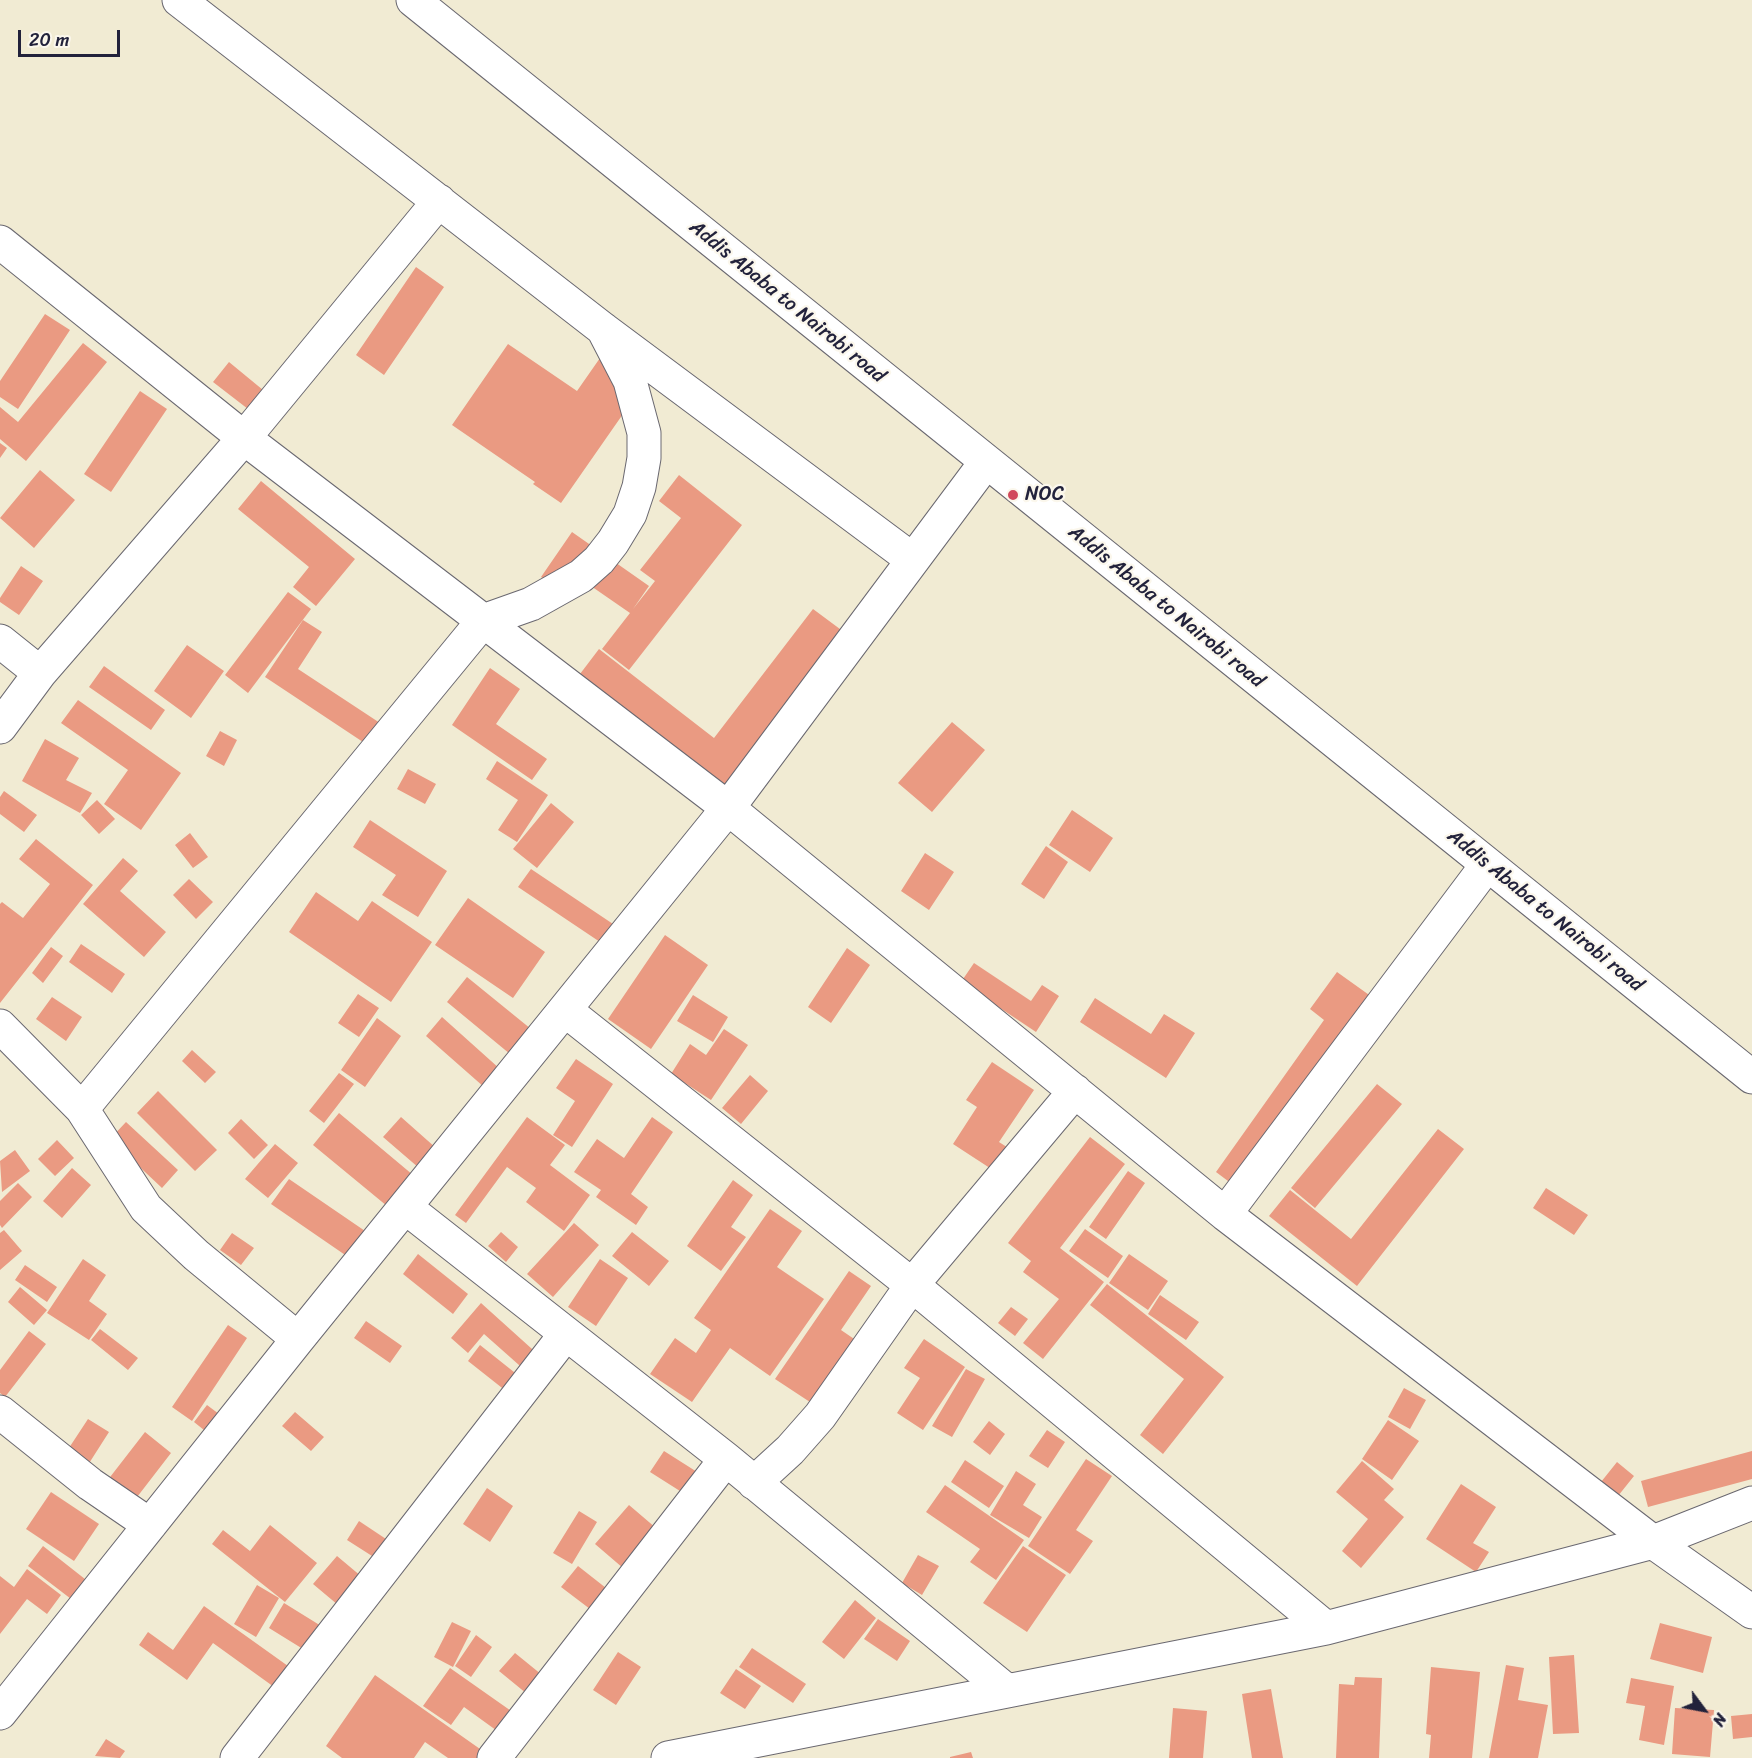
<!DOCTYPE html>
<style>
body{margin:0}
#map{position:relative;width:1752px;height:1758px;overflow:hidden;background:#f1ebd3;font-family:Sriracha,sans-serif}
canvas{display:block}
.north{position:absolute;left:1674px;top:1680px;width:60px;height:60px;-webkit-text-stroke:4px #fbf7ec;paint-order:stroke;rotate:122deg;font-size:16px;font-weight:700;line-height:24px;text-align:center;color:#22223b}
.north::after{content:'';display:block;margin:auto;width:21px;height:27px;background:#22223b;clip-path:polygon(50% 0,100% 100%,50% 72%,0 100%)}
.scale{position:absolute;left:18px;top:30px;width:102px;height:27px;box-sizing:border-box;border:3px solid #22223b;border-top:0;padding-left:8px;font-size:18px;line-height:21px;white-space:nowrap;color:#22223b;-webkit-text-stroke:4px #fbf7ec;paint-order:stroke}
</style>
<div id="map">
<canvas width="1752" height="1758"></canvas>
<div class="north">N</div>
<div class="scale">20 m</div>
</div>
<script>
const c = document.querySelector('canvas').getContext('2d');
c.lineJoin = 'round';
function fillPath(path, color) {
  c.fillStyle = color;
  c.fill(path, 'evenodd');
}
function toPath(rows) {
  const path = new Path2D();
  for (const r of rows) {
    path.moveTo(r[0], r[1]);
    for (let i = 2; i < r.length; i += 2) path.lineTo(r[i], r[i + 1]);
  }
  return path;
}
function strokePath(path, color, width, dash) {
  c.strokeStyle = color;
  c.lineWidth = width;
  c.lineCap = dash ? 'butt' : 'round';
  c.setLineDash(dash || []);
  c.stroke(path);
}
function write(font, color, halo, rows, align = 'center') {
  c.font = font + ' Sriracha,sans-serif';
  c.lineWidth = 4.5;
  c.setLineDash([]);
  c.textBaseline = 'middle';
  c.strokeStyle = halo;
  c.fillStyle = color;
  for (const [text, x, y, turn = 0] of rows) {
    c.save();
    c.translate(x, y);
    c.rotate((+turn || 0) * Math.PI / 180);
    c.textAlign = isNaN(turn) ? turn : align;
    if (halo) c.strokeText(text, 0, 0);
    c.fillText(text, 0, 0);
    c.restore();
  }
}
fillPath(toPath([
 [416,267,444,287,384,375,356,355],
 [45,314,70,330,18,409,0,397,0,381],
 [83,343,107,362,26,461,0,439,0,407,18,422],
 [508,344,577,391,600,358,662,358,561,503,533,484,535,482,452,425],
 [229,362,263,390,248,409,213,382],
 [140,391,167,409,111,492,84,474],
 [0,443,7,448,0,458],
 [40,470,75,500,34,548,0,518],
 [679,475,742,525,629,670,602,649,630,613,575,575,563,592,541,577,572,532,649,586,633,609,655,581,640,570,681,518,659,501],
 [261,481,355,559,316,606,293,587,309,567,238,509],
 [21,566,43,581,19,615,0,602,0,598],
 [288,592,311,609,248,693,225,675],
 [813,609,844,632,725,786,580,674,599,649,714,738],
 [303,620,322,632,298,669,380,723,366,744,265,677],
 [187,645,224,671,191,718,154,691],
 [104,666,165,710,151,730,89,687],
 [490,668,520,689,496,724,547,759,532,780,452,725],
 [78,700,181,773,141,830,104,804,128,770,61,723],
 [952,722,985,750,932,812,898,783],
 [220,731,237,740,224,766,206,756],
 [45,739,79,758,66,780,92,793,80,813,22,781],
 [497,761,548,795,517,842,498,830,518,800,486,779],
 [408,769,436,784,425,804,397,789],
 [4,791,37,815,24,832,0,814,0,797],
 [97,800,115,819,99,834,81,815],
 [551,803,574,822,537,868,513,849],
 [1072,810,1113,838,1090,872,1049,845],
 [370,820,447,871,418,917,382,895,396,875,353,847],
 [190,833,208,857,193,868,175,845],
 [36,839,93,885,0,1003,0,904,2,902,23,918,50,884,19,859],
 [1046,846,1068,862,1044,899,1021,884],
 [925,853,954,872,929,910,901,891],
 [123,858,138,871,120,891,166,932,144,957,83,904],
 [531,869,616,926,603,944,518,887],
 [189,879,213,902,196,919,173,895],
 [316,892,358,921,372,901,432,942,391,1002,289,932],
 [468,898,545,952,513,998,435,945],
 [665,935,708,965,651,1049,608,1019],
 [81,944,125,974,112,993,69,962],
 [51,947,63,956,43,983,32,973],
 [847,948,870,965,831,1023,808,1007],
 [974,963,1031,1001,1042,985,1059,996,1036,1032,961,982],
 [1337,972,1372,997,1236,1187,1216,1172,1324,1020,1310,1009],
 [467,977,531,1029,510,1054,447,1002],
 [358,994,379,1008,359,1037,338,1023],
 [693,995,728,1017,713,1042,677,1021],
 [52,997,82,1017,66,1041,36,1019],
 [1095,998,1151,1034,1164,1014,1195,1033,1166,1078,1080,1022],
 [442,1017,500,1069,484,1087,426,1036],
 [377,1018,401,1036,365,1087,341,1070],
 [724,1029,748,1045,711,1100,671,1074,690,1044,706,1055],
 [192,1050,216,1072,205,1083,182,1061],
 [576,1059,613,1084,572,1147,553,1135,575,1101,556,1088],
 [992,1062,1034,1090,999,1142,1013,1151,999,1174,953,1144,977,1107,966,1100],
 [339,1073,354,1084,324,1123,309,1111],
 [750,1075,768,1091,741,1124,722,1108],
 [1377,1084,1402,1104,1315,1208,1291,1188],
 [158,1091,217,1150,195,1171,137,1113],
 [339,1113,413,1175,387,1206,313,1145],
 [401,1117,436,1148,419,1168,383,1137],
 [527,1117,565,1145,550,1165,590,1195,564,1231,526,1202,536,1188,507,1167,466,1223,455,1215],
 [652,1117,673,1132,631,1194,648,1207,636,1225,596,1197,601,1190,574,1172,597,1139,624,1158],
 [241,1119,268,1145,254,1159,228,1133],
 [126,1122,178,1170,162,1188,110,1139],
 [1438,1129,1464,1149,1357,1286,1269,1216,1290,1190,1351,1239],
 [1090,1137,1125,1164,1060,1248,1104,1282,1043,1359,1023,1343,1059,1299,1023,1272,1031,1261,1008,1243],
 [57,1140,74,1158,55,1176,38,1159],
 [275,1144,298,1163,268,1198,245,1179],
 [15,1150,30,1171,2,1192,0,1161],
 [72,1168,91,1185,62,1218,43,1201],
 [1128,1171,1145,1183,1106,1239,1089,1227],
 [289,1179,368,1233,351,1259,271,1204],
 [733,1180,753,1195,731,1227,746,1237,721,1271,687,1246],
 [18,1183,32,1197,2,1228,0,1225,0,1201],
 [1546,1188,1588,1215,1574,1235,1533,1208],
 [770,1209,802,1231,777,1267,824,1299,770,1376,730,1348,692,1402,650,1374,675,1338,696,1353,711,1330,694,1318],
 [574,1223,599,1245,553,1297,527,1274],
 [1085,1229,1123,1256,1108,1278,1069,1251],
 [4,1230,22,1251,0,1270,0,1233],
 [501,1232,518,1247,506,1262,488,1246],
 [632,1232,669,1261,649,1286,612,1256],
 [232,1233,254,1248,241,1265,220,1250],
 [418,1254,468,1294,453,1314,403,1274],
 [1129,1254,1168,1281,1148,1310,1109,1283],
 [83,1259,106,1275,89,1301,107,1314,89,1340,47,1313],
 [600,1259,628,1278,596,1326,568,1307],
 [25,1265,57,1287,47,1302,15,1280],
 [849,1271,871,1286,841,1330,860,1343,816,1406,775,1379],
 [1107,1284,1224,1377,1163,1454,1140,1435,1184,1379,1090,1305],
 [20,1287,47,1310,34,1325,8,1302],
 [1160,1295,1199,1322,1186,1340,1148,1314],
 [481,1303,542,1358,528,1373,484,1334,468,1353,451,1338],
 [1011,1307,1028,1319,1015,1336,998,1323],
 [366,1321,402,1346,390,1363,354,1338],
 [228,1325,247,1338,192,1421,172,1407],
 [100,1329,138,1358,128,1370,91,1340],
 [29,1331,46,1344,5,1397,0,1393,0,1370],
 [924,1339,965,1367,923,1430,897,1413,920,1378,904,1368],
 [480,1345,524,1380,511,1395,468,1361],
 [966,1369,985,1379,952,1437,932,1426],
 [1404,1388,1426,1400,1410,1429,1388,1417],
 [207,1405,223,1417,209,1434,194,1422],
 [295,1412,324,1437,311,1451,282,1426],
 [88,1419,109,1432,86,1468,65,1454],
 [1388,1420,1419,1441,1392,1480,1362,1459],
 [989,1421,1005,1434,990,1455,973,1442],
 [1047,1430,1065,1442,1048,1468,1029,1456],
 [145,1432,171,1453,134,1501,107,1481],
 [664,1451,705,1477,691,1498,650,1472],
 [1752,1451,1752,1479,1648,1507,1641,1481],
 [1086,1459,1112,1476,1076,1530,1093,1541,1070,1574,1028,1546],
 [965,1460,1004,1486,989,1508,951,1482],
 [1362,1461,1394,1489,1384,1500,1404,1517,1361,1568,1342,1551,1368,1519,1336,1492],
 [1617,1462,1634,1476,1618,1496,1601,1482],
 [1016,1471,1036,1484,1023,1505,1042,1517,1029,1538,990,1515],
 [1461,1484,1496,1507,1473,1543,1489,1552,1476,1572,1426,1539],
 [945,1485,1024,1540,996,1580,970,1562,980,1549,926,1512],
 [487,1488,513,1506,490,1542,463,1524],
 [51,1492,99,1524,74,1561,26,1529],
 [629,1505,663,1534,630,1574,595,1544],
 [579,1511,597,1522,572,1564,553,1553],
 [359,1521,395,1545,383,1563,347,1540],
 [270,1525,317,1563,285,1602,212,1544,223,1530,250,1551],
 [43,1546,90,1583,75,1602,28,1566],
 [1023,1546,1066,1575,1027,1632,983,1603],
 [918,1555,939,1566,922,1595,902,1583],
 [337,1556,368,1582,344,1610,313,1584],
 [578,1566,606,1588,590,1609,561,1587],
 [27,1569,61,1595,47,1614,27,1599,0,1634,0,1576,14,1587],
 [257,1585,279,1598,256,1637,234,1624],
 [855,1600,876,1618,844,1659,822,1642],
 [284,1603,326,1629,311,1654,269,1628],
 [204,1606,295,1671,281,1692,213,1643,187,1680,139,1645,148,1632,173,1650],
 [878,1619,910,1641,897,1661,864,1639],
 [452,1622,471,1631,453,1667,434,1657],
 [1660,1623,1712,1637,1703,1673,1650,1659],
 [476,1635,492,1647,471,1677,455,1666],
 [752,1648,806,1684,793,1703,739,1667],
 [618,1652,641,1667,616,1705,593,1690],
 [515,1653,547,1679,532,1698,499,1671],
 [1574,1655,1579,1733,1553,1734,1549,1657],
 [1506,1665,1524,1668,1518,1700,1548,1705,1538,1758,1489,1758],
 [1431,1667,1480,1672,1472,1758,1429,1758,1431,1735,1426,1734],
 [450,1668,514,1713,500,1733,464,1707,451,1725,423,1706],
 [736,1669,761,1686,745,1709,720,1693],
 [375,1675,490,1756,489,1758,448,1758,425,1742,414,1758,342,1758,326,1746],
 [1355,1677,1382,1678,1379,1758,1336,1758,1339,1684,1354,1685],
 [1631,1678,1674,1686,1664,1745,1639,1740,1645,1706,1626,1703],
 [1271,1689,1283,1758,1252,1758,1242,1694],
 [1173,1708,1207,1711,1203,1758,1169,1758],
 [1675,1708,1714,1710,1710,1757,1672,1754],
 [1752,1714,1752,1737,1733,1739,1731,1716],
 [106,1739,125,1751,120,1758,95,1756],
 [971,1752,973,1758,950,1758,950,1757]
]), '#ea9a82');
const street = toPath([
 [179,0,603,329,913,560],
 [0,242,244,438,728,808,1225,1214,1653,1542,1752,1612],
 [0,641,40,673],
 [0,727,40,673,244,438,439,201],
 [565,1010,912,1285,1326,1628,1653,1542,1752,1503],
 [0,1026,82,1109,146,1208,196,1255,298,1339],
 [82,1109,483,621,531,604,581,576,599,560,613,542,630,514,639,487,644,458,644,433,630,381,603,329],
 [405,1207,726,1459,1007,1691],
 [1225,1214,1487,865],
 [0,1412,90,1484,150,1525],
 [754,1483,790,1450,820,1416,912,1285,1075,1091],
 [0,1713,298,1339,728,808,986,462],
 [237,1758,565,1335],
 [494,1758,726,1459],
 [668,1758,1326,1628]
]);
const highway = toPath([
 [413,0,1752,1077]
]);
strokePath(street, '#6a6870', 35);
strokePath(highway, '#6a6870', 35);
strokePath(street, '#fff', 33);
strokePath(highway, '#fff', 33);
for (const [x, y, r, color] of [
 [1013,495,6,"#d1495b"]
]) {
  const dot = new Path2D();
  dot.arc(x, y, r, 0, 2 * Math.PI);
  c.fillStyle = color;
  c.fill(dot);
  strokePath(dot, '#fbf7ec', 2);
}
write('20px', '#22223b', '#fbf7ec', [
 ["Addis Ababa to Nairobi road",787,302,39],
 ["Addis Ababa to Nairobi road",1166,607,39],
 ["Addis Ababa to Nairobi road",1545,911,39]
]);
write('20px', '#22223b', '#fbf7ec', [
 ["NOC",1025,495]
], 'left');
</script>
